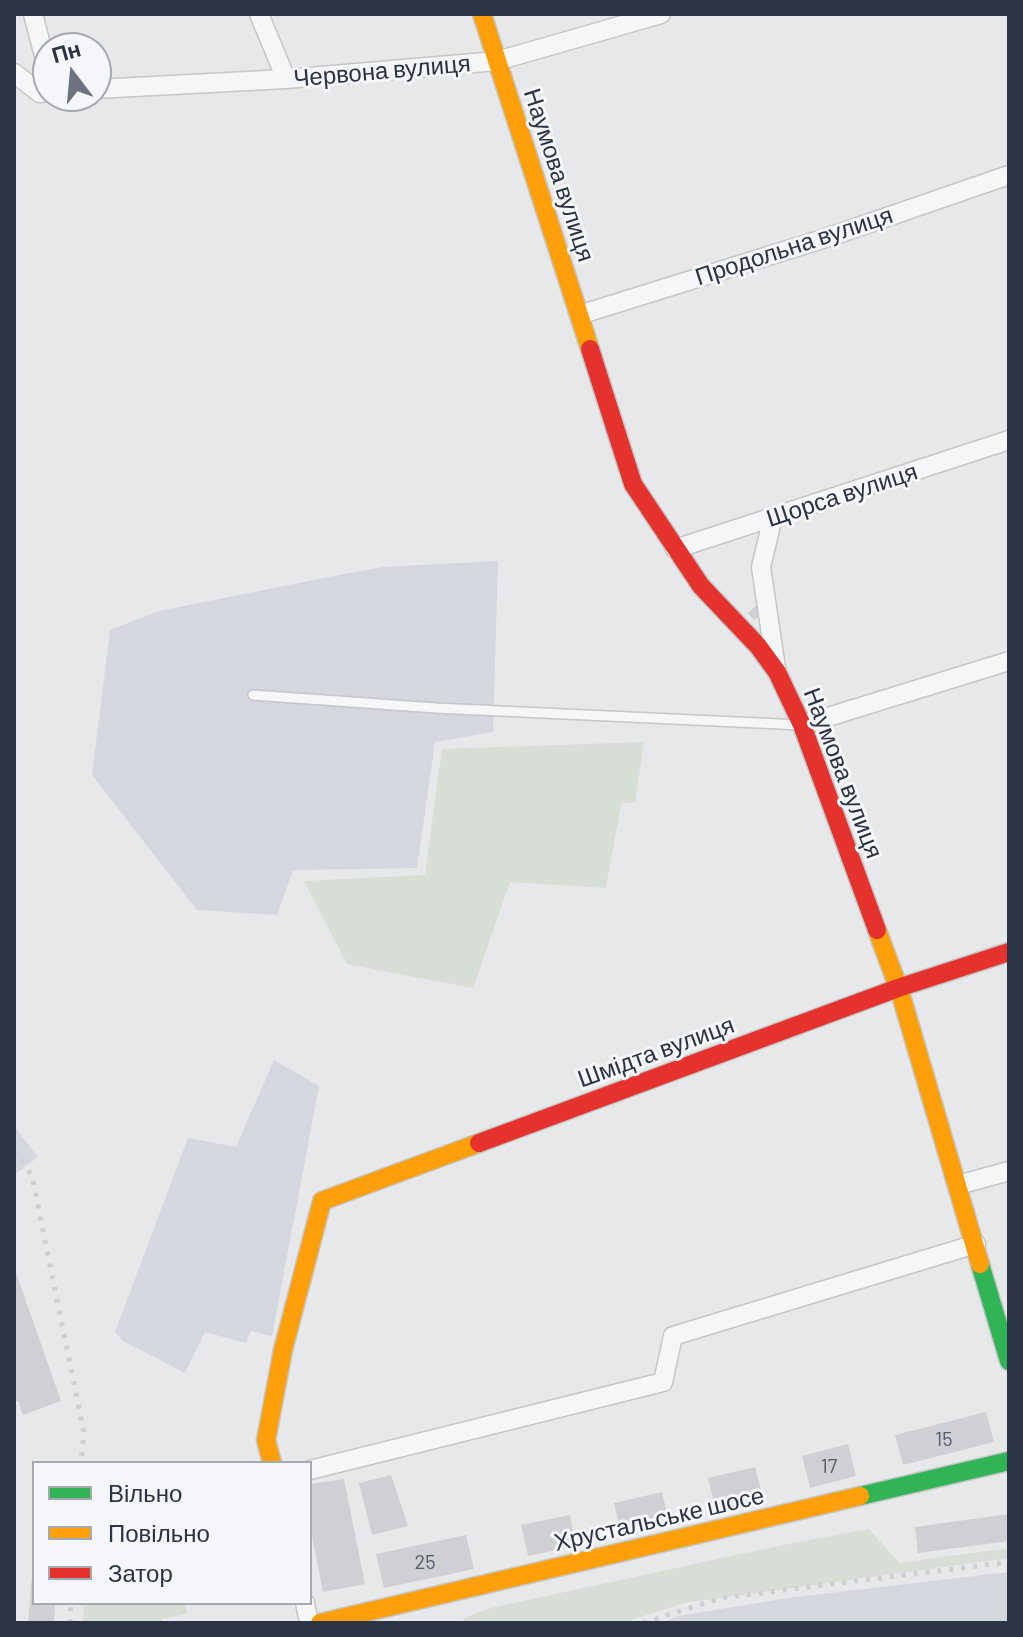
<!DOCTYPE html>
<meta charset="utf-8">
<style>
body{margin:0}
#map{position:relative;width:1023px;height:1637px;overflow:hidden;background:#e6e8ea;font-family:Barlow,sans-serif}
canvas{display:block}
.frame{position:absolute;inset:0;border:16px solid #2b3445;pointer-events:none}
.legend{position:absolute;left:32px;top:1461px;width:280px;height:144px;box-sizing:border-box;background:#f4f6f9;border:2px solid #a4a8b1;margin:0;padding:10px 14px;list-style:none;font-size:24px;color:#2b3445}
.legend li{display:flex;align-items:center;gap:16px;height:40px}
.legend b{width:40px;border:2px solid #a4a8b1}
.north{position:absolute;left:32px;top:32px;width:80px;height:80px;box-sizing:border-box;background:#f4f6f9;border:2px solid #a4a8b1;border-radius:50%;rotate:344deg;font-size:22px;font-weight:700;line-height:32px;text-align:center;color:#2b3445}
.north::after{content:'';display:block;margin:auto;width:28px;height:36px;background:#6c737f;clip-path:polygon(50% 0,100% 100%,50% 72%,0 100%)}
</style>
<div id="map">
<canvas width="1023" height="1637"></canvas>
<div class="frame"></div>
<ul class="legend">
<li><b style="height:10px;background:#30b455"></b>Вільно</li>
<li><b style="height:10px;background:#ff9f0a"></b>Повільно</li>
<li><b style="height:10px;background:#e5322d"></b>Затор</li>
</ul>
<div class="north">Пн</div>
</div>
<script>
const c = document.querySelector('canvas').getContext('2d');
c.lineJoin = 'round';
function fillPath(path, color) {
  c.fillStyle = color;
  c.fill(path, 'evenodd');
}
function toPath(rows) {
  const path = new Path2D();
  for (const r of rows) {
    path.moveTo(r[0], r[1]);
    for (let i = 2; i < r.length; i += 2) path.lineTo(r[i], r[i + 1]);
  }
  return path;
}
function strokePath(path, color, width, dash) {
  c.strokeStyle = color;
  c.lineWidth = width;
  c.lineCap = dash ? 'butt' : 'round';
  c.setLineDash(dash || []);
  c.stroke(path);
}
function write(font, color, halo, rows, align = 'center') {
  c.font = font + ' Barlow,sans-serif';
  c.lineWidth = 6;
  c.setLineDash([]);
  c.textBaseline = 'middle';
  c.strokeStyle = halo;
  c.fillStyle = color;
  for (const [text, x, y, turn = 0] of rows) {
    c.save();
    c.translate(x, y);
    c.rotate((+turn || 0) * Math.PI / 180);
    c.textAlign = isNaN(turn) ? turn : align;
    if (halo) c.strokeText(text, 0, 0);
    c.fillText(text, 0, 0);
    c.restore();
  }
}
fillPath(toPath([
 [498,561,493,732,435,742,417,868,293,870,277,915,197,910,92,775,110,630,159,611,339,575,383,567],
 [274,1060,319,1086,272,1336,251,1331,246,1343,205,1332,185,1373,123,1341,115,1332,188,1138,236,1147],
 [14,1126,38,1157,14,1175],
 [1009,1572,1009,1623,663,1623,678,1616,788,1598]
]), '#d4d7dd');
fillPath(toPath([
 [644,742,635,802,621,804,606,888,510,882,473,988,347,964,304,881,425,875,442,749],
 [869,1529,899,1563,1009,1548,1009,1558,684,1603,622,1623,465,1623,463,1618,491,1608,792,1543],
 [84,1603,185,1603,187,1614,162,1619,162,1623,83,1623]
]), '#d6ded6');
fillPath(toPath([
 [759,603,763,613,754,620,748,613],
 [14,1267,61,1401,23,1415,18,1401,14,1402],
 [986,1412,994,1442,903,1465,895,1435],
 [848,1444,856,1476,810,1488,802,1456],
 [755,1467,763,1498,716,1510,708,1478],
 [391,1475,408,1526,372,1535,359,1483],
 [344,1479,365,1584,323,1592,310,1526,310,1484],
 [662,1492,670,1526,622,1537,614,1503],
 [1009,1514,1009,1541,918,1553,915,1527],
 [570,1515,576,1546,528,1556,521,1525],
 [466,1535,474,1569,384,1588,376,1554],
 [32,1576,34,1576,34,1603,55,1603,54,1623,28,1623]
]), '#ced0d3');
const lane = toPath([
 [253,695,436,708,801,725]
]);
const street = toPath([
 [33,14,48,71],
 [259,14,286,79],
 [14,73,40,93,48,92],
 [96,89,286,79,497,61,661,14],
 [579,315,829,237,1009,175],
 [773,517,761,567,776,668],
 [675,549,1009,440],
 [802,725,1009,661],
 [958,1185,1009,1171],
 [310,1470,663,1382,673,1336,976,1244],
 [305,1603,309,1623]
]);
const fast = toPath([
 [980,1264,1009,1361],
 [860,1496,1009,1461]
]);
const slow = toPath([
 [482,14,590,349],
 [877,930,900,992,980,1264],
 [272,1463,266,1440,283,1350,322,1201,479,1143],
 [320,1623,860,1496]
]);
const jam = toPath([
 [590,349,633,484,701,586,758,646,777,672,802,725,877,930],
 [479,1143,898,988,1009,952]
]);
strokePath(lane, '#c4c6c8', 12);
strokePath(street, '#c4c6c8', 21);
strokePath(fast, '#c4c6c8', 21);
strokePath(slow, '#c4c6c8', 21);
strokePath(jam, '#c4c6c8', 21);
strokePath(lane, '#f5f6f7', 9);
strokePath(street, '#f5f6f7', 18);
strokePath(fast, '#30b455', 18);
strokePath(slow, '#ff9f0a', 18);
strokePath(jam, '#e5322d', 18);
strokePath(toPath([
 [14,1151,32,1176,84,1433,81,1463],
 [70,1623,71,1603],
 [643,1623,721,1598,1009,1562]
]), '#cecfd2', 5, [4, 8]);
write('20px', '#545c69', null, [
 ["15",944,1439],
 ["17",829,1466],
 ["25",425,1562]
]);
write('24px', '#2b3445', '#f4f6f9', [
 ["Червона вулиця",382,71,-5],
 ["Наумова вулиця",559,175,72],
 ["Продольна вулиця",794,246,-18],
 ["Щорса вулиця",842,495,-18],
 ["Наумова вулиця",843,773,69],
 ["Шмідта вулиця",656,1052,-20],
 ["Хрустальське шосе",659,1519,-13]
]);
</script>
